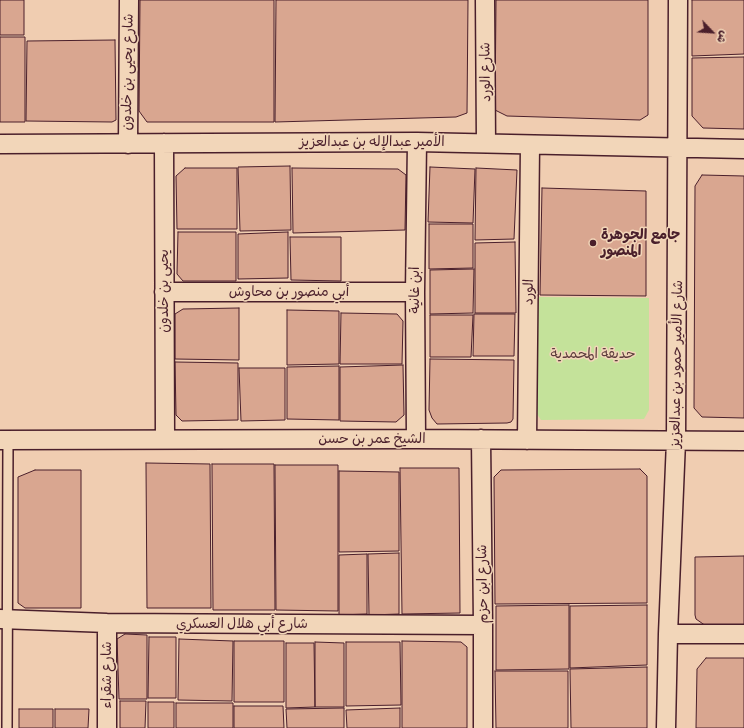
<!DOCTYPE html>
<meta charset="utf-8">
<style>
body{margin:0}
#map{position:relative;width:744px;height:728px;overflow:hidden;background:#f0cdb1;font-family:"Patrick Hand","Playpen Sans Arabic",sans-serif}
canvas{display:block}
.north{position:absolute;left:692px;top:12px;width:40px;height:40px;-webkit-text-stroke:3px #f2d6b9;paint-order:stroke;rotate:115deg;font-size:11px;font-weight:700;line-height:16px;text-align:center;color:#4a1f2b}
.north::after{content:'';display:block;margin:auto;width:14px;height:18px;background:#4a1f2b;clip-path:polygon(50% 0,100% 100%,50% 72%,0 100%)}
</style>
<div id="map">
<canvas width="744" height="728"></canvas>
<div class="north">ش</div>
</div>
<script>
const c = document.querySelector('canvas').getContext('2d');
c.lineJoin = 'round';
function fillPath(path, color) {
  c.fillStyle = color;
  c.fill(path, 'evenodd');
}
function toPath(rows) {
  const path = new Path2D();
  for (const r of rows) {
    path.moveTo(r[0], r[1]);
    for (let i = 2; i < r.length; i += 2) path.lineTo(r[i], r[i + 1]);
  }
  return path;
}
function strokePath(path, color, width, dash) {
  c.strokeStyle = color;
  c.lineWidth = width;
  c.lineCap = dash ? 'butt' : 'round';
  c.setLineDash(dash || []);
  c.stroke(path);
}
function write(font, color, halo, rows, align = 'center') {
  c.font = font + ' "Patrick Hand","Playpen Sans Arabic",sans-serif';
  c.lineWidth = 3;
  c.setLineDash([]);
  c.textBaseline = 'middle';
  c.strokeStyle = halo;
  c.fillStyle = color;
  for (const [text, x, y, turn = 0] of rows) {
    c.save();
    c.translate(x, y);
    c.rotate((+turn || 0) * Math.PI / 180);
    c.textAlign = isNaN(turn) ? turn : align;
    if (halo) c.strokeText(text, 0, 0);
    c.fillText(text, 0, 0);
    c.restore();
  }
}
fillPath(toPath([
 [538,297,649,298,649,410,644,419,541,420,537,414]
]), '#c4e29a');
const building = toPath([
 [0,0,24,0,24,35,0,35,0,0],
 [140,0,274,0,274,122,147,122,139,111,140,0],
 [276,0,468,0,467,113,456,117,275,122,276,0],
 [496,0,648,0,648,115,640,120,507,116,495,110,496,0],
 [692,0,744,0,744,54,692,56,692,0],
 [0,37,25,37,25,122,0,122,0,37],
 [115,40,116,120,112,122,26,121,27,41,115,40],
 [744,57,744,129,703,128,692,116,692,58,744,57],
 [290,166,291,230,240,231,238,167,290,166],
 [430,167,475,169,473,223,428,222,430,167],
 [185,168,237,168,237,229,177,229,176,176,185,168],
 [292,168,398,169,406,175,405,230,293,233,292,168],
 [476,168,517,170,514,239,475,240,476,168],
 [702,175,744,176,744,418,702,417,694,408,695,186,702,175],
 [542,188,646,191,646,296,540,295,542,188],
 [429,224,473,224,473,268,429,269,429,224],
 [178,232,236,232,236,281,183,281,177,274,178,232],
 [288,232,288,278,238,279,238,234,288,232],
 [290,237,341,237,341,281,291,280,290,237],
 [515,242,516,313,475,313,475,243,515,242],
 [474,269,473,313,430,314,430,270,474,269],
 [239,308,239,360,175,359,175,314,183,309,239,308],
 [287,310,339,311,339,364,287,365,287,310],
 [341,313,397,314,403,321,402,364,340,364,341,313],
 [474,314,515,314,514,356,473,356,474,314],
 [430,315,473,315,471,357,430,357,430,315],
 [430,359,514,360,513,419,511,422,507,423,437,424,432,418,429,410,430,359],
 [175,362,238,363,238,420,182,421,176,415,175,362],
 [403,365,404,415,396,422,340,421,340,367,403,365],
 [339,366,339,420,287,419,287,367,339,366],
 [239,368,285,368,285,420,241,421,239,368],
 [146,463,210,464,211,608,147,608,146,463],
 [212,464,274,464,275,610,213,610,212,464],
 [275,465,338,465,338,611,276,610,275,465],
 [400,468,459,468,460,613,402,614,400,468],
 [640,469,647,476,647,603,495,604,494,477,501,470,640,469],
 [35,470,81,470,81,608,25,608,18,603,18,477,35,470],
 [339,471,399,472,399,551,339,552,339,471],
 [399,553,399,614,369,615,368,554,399,553],
 [367,554,367,614,339,615,339,555,367,554],
 [744,556,744,626,706,626,696,619,695,615,695,557,744,556],
 [569,605,569,669,496,670,496,606,569,605],
 [647,605,647,665,570,668,570,606,647,605],
 [125,634,147,635,147,699,119,699,117,639,125,634],
 [149,637,176,637,176,698,148,698,149,637],
 [179,639,233,641,232,701,178,700,179,639],
 [234,641,284,641,284,702,234,702,234,641],
 [402,641,461,642,467,647,467,728,402,728,402,641],
 [315,642,344,643,344,707,315,707,315,642],
 [346,642,400,642,401,705,346,706,346,642],
 [286,643,314,643,315,707,286,708,286,643],
 [706,658,744,658,744,728,696,728,697,669,706,658],
 [647,667,647,728,571,728,570,669,647,667],
 [495,671,568,671,568,728,496,728,495,671],
 [120,701,146,701,145,728,120,728,120,701],
 [148,702,174,702,174,728,148,728,148,702],
 [176,703,233,703,233,728,176,728,176,703],
 [234,706,283,706,284,728,234,728,234,706],
 [344,708,344,728,287,728,286,709,344,708],
 [400,708,400,728,347,728,346,710,400,708],
 [19,709,53,709,53,728,19,728,19,709],
 [55,709,89,709,88,728,55,728,55,709]
]);
fillPath(building, '#d9a690');
strokePath(building, '#4a1f2b', 1);
const lane = toPath([
 [7,728,8,440]
]);
const street = toPath([
 [485,0,486,143],
 [164,143,165,439],
 [0,144,417,142,744,149],
 [128,144,129,0],
 [164,292,415,292],
 [416,439,415,292,417,142],
 [481,439,483,625,483,728],
 [0,440,416,439,744,441],
 [527,440,530,145],
 [0,619,107,623,483,625],
 [107,623,107,728],
 [668,634,744,634],
 [666,728,668,634,676,441,678,0]
]);
strokePath(lane, '#4a1f2b', 12);
strokePath(street, '#4a1f2b', 21);
strokePath(lane, '#f2d6b9', 9);
strokePath(street, '#f2d6b9', 18);
for (const [x, y, r, color] of [
 [593,243,4,"#4a1f2b"]
]) {
  const dot = new Path2D();
  dot.arc(x, y, r, 0, 2 * Math.PI);
  c.fillStyle = color;
  c.fill(dot);
  strokePath(dot, '#f2d6b9', 1.5);
}
write('14px', '#4a1f2b', '#f2d6b9', [
 ["شارع يحيى بن خلدون",128,72,-89],
 ["شارع الورد",486,72,-91],
 ["الأمير عبدالإله بن عبدالعزيز",372,142],
 ["ابن غانية",415,290,-90],
 ["يحيى بن خلدون",164,291,-90],
 ["أبي منصور بن محاوش",289,292],
 ["الورد",529,292,-89],
 ["شارع الأمير حمود بن عبدالعزيز",677,364,-89],
 ["الشيخ عمر بن حسن",372,439],
 ["شارع ابن حزم",483,584,-91],
 ["شارع أبي هلال العسكري",242,624],
 ["شارع شقراء",107,675,-90]
]);
write('bold 14px', '#4a1f2b', '#f2d6b9', [
 ["جامع الجوهرة",601,235],
 ["المنصور",601,251]
], 'left');
write('14px', '#5c3c3c', '#f2d6b9', [
 ["حديقة المحمدية",593,354]
]);
</script>
